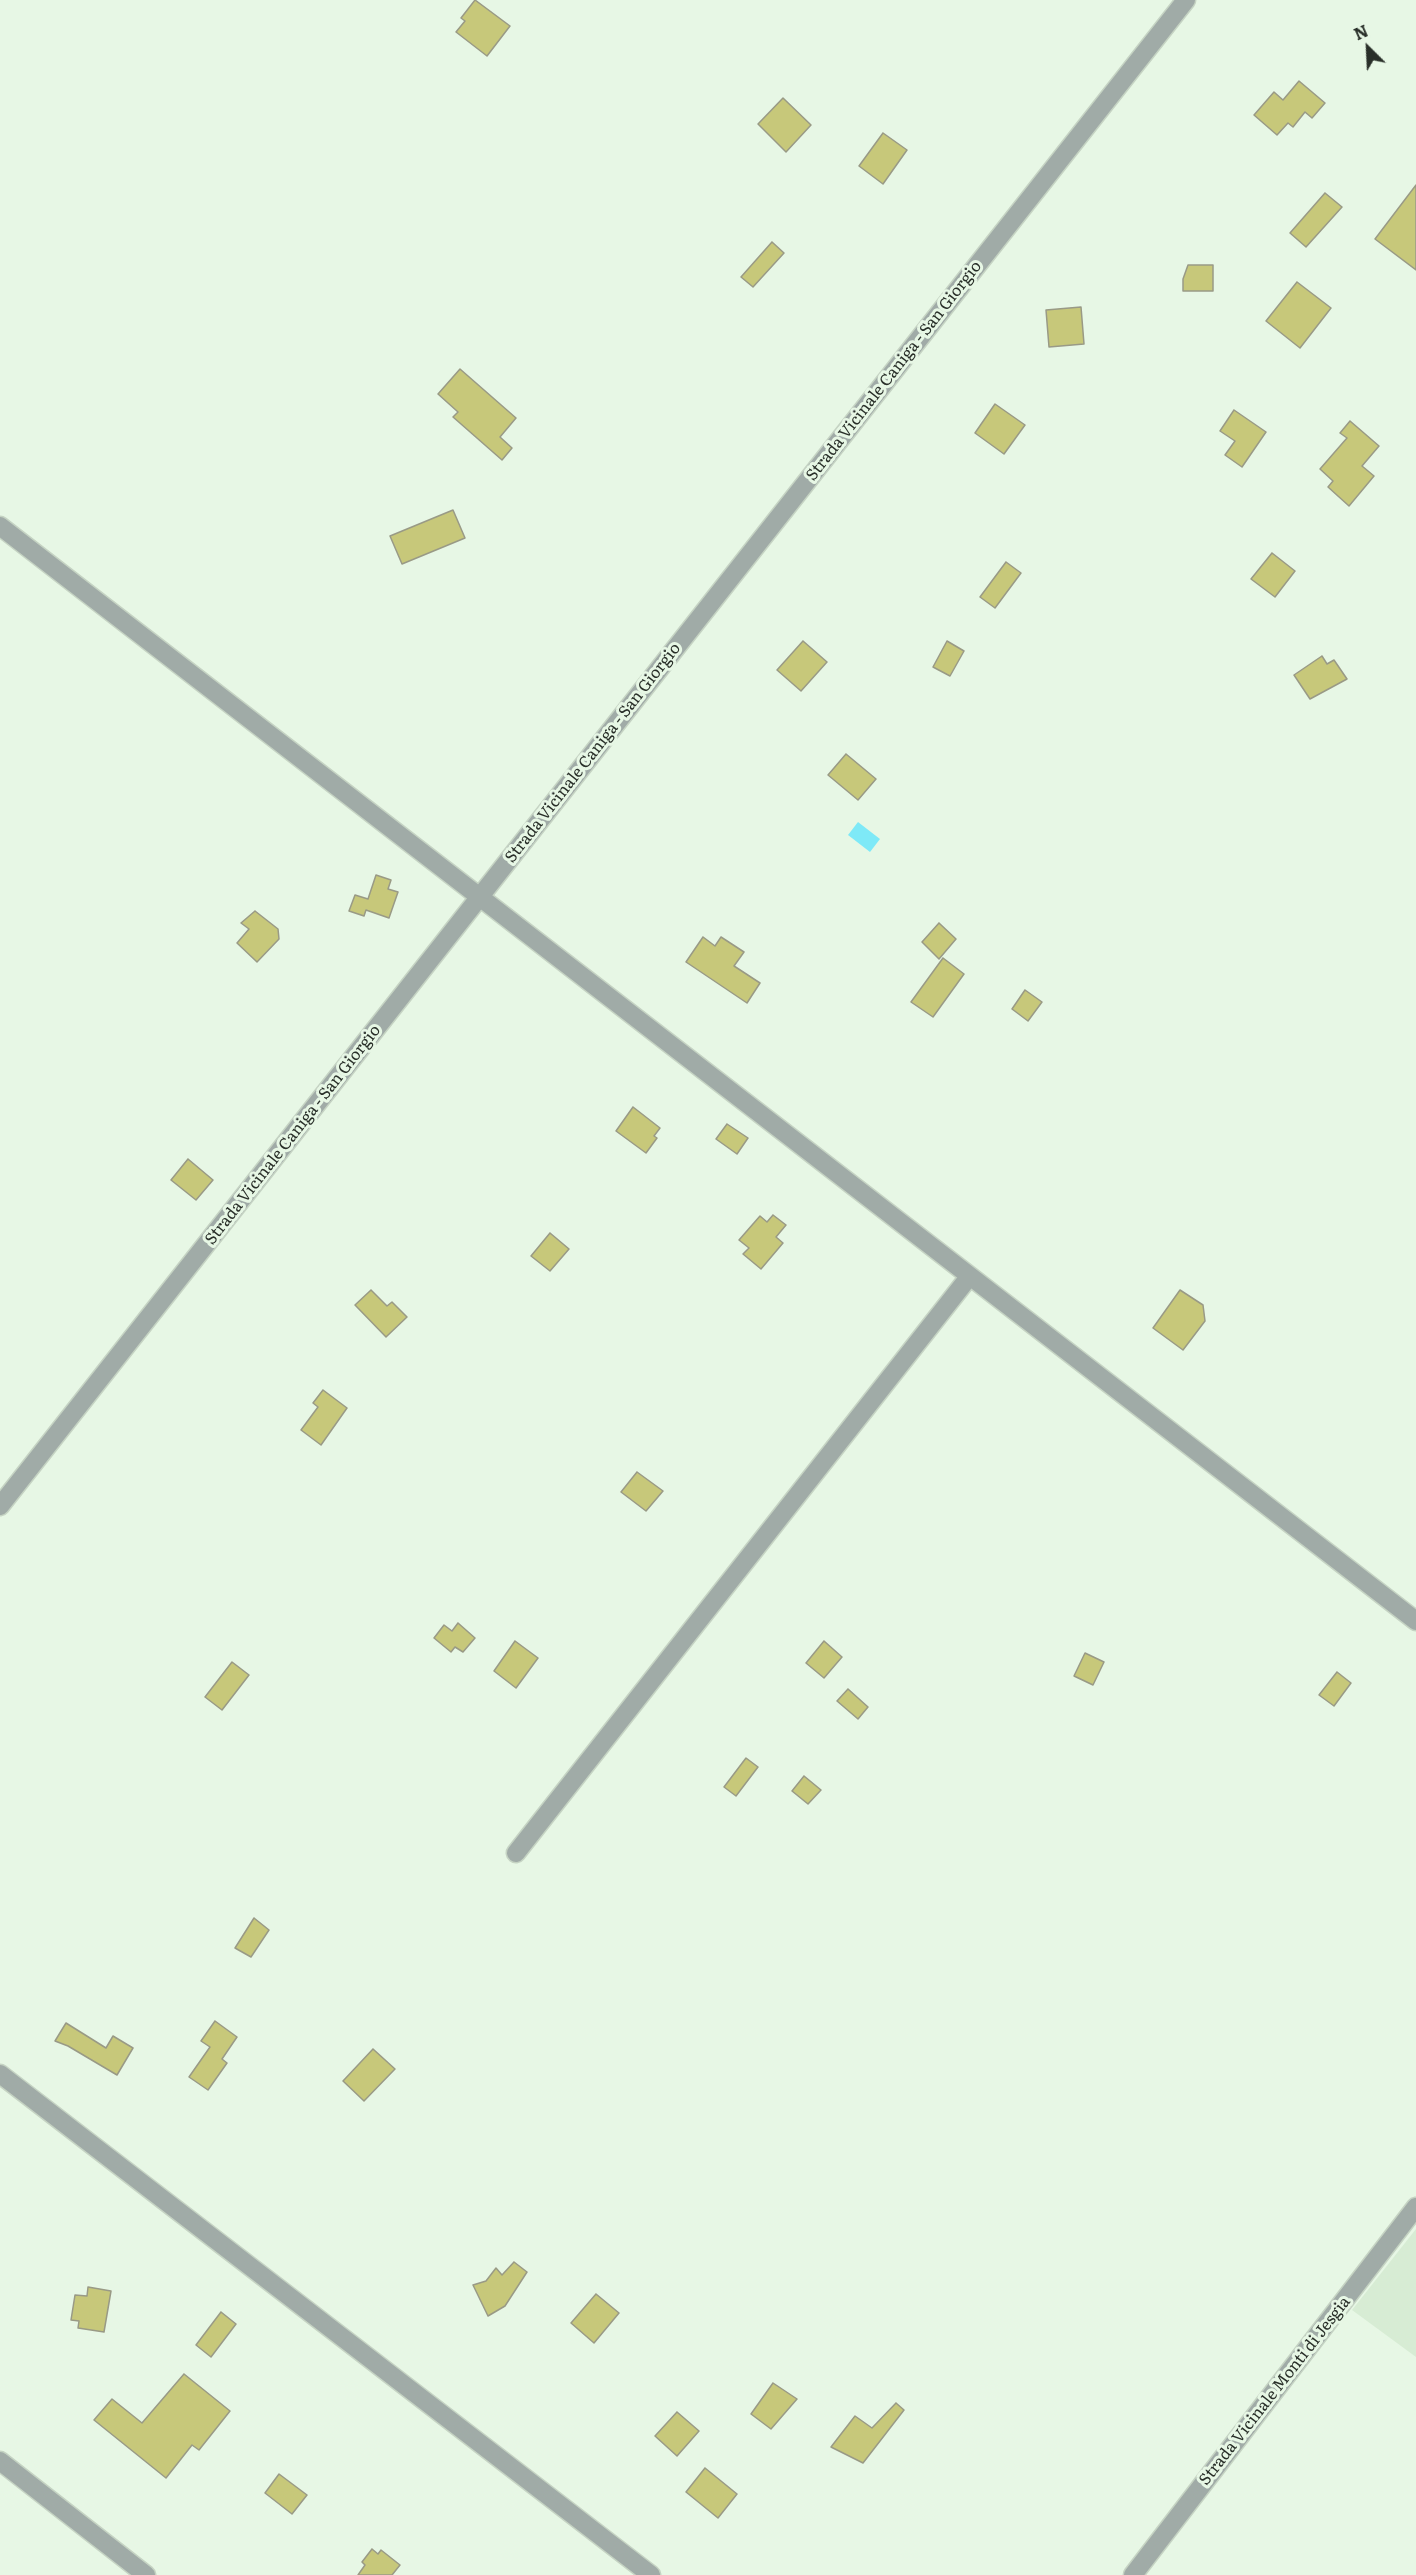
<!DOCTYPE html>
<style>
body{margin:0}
#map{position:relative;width:1416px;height:2575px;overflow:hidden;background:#e7f7e5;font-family:Literata,serif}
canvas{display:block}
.north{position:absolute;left:1338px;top:18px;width:60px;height:60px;-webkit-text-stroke:4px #e7f7e5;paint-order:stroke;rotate:336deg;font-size:16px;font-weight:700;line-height:24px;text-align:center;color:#292f29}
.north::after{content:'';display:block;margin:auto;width:21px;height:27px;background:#292f29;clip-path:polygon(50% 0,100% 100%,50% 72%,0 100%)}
</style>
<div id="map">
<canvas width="1416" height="2575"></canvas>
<div class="north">N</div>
</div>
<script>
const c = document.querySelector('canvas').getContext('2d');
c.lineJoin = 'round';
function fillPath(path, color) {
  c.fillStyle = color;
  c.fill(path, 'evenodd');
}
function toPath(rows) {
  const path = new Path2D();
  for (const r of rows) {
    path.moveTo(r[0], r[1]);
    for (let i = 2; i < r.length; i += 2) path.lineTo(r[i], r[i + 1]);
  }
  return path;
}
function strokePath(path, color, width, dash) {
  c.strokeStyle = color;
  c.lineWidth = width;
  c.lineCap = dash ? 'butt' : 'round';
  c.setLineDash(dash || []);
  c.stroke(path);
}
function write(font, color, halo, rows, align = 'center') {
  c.font = font + ' Literata,serif';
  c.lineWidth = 6;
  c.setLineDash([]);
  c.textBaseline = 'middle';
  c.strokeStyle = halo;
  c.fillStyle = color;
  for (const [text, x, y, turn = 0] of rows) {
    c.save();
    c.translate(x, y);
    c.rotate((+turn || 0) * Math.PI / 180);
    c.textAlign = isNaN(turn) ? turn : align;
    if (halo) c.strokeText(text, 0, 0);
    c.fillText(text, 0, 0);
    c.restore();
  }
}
fillPath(toPath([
 [1416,2229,1416,2357,1352,2310]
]), '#d7ecd4');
fillPath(toPath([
 [858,822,880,839,870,852,848,835]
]), '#7ee9f7');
const building = toPath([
 [475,0,510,26,487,56,456,32,465,21,461,18,475,0],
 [1299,81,1325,103,1312,118,1305,112,1293,127,1288,123,1277,135,1254,115,1274,92,1283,100,1299,81],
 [783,98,811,125,786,152,758,124,783,98],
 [883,133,907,150,883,184,859,166,883,133],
 [1416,185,1416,270,1375,239,1416,185],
 [1325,193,1342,207,1306,247,1290,233,1325,193],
 [772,242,784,253,753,287,741,277,772,242],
 [1188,265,1213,265,1213,291,1183,291,1183,279,1188,265],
 [1297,282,1331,308,1300,348,1266,321,1297,282],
 [1081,307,1084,344,1049,347,1046,310,1081,307],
 [460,369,516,418,500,437,512,448,502,460,453,417,458,412,438,394,460,369],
 [995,404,1025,425,1004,454,975,433,995,404],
 [1234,410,1266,432,1242,467,1225,455,1235,441,1220,431,1234,410],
 [1350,421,1379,446,1362,466,1374,476,1349,506,1328,487,1333,481,1320,469,1347,438,1340,433,1350,421],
 [453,510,465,538,402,564,390,536,453,510],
 [1272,553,1295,571,1275,597,1251,579,1272,553],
 [1006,562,1021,573,995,608,980,597,1006,562],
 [803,641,827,662,801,691,777,670,803,641],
 [947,641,964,651,950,676,933,667,947,641],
 [1322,656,1327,664,1334,660,1347,679,1310,699,1294,675,1322,656],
 [846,754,876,779,858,800,828,775,846,754],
 [376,875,391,880,388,889,398,892,389,918,366,910,364,916,349,911,355,895,368,899,376,875],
 [255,911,278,929,279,939,257,962,237,943,249,929,241,923,255,911],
 [939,923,956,939,939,959,922,942,939,923],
 [703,937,715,946,721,937,744,952,734,966,760,983,747,1003,686,962,703,937],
 [943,958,964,974,933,1017,911,1002,943,958],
 [1025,990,1042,1002,1028,1021,1012,1009,1025,990],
 [633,1107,660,1128,654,1136,657,1138,646,1153,616,1131,633,1107],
 [727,1124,748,1138,737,1154,716,1139,727,1124],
 [188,1159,213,1180,196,1200,171,1180,188,1159],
 [773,1215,786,1225,776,1237,783,1243,761,1269,743,1254,749,1248,739,1240,760,1216,767,1222,773,1215],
 [550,1233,569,1249,550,1271,531,1256,550,1233],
 [371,1290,387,1306,392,1302,407,1317,386,1337,355,1305,371,1290],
 [1180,1290,1203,1305,1205,1321,1183,1350,1153,1328,1180,1290],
 [323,1390,347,1408,321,1445,301,1430,318,1407,313,1403,323,1390],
 [637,1472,663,1491,646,1511,621,1492,637,1472],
 [458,1623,475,1638,463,1652,455,1647,451,1652,434,1638,444,1625,452,1631,458,1623],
 [515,1641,538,1658,516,1688,494,1671,515,1641],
 [824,1641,842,1657,824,1678,806,1663,824,1641],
 [1085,1653,1104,1662,1093,1685,1074,1676,1085,1653],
 [232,1662,249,1675,222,1710,205,1697,232,1662],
 [1337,1672,1351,1683,1334,1706,1319,1695,1337,1672],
 [848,1689,868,1707,858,1719,837,1701,848,1689],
 [746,1758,758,1767,736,1796,724,1787,746,1758],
 [804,1776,821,1790,808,1804,792,1791,804,1776],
 [254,1918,269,1930,251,1957,235,1948,254,1918],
 [215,2021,237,2037,222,2059,227,2063,208,2090,189,2077,210,2047,201,2041,215,2021],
 [66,2023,106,2048,113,2036,133,2048,117,2075,68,2046,55,2041,66,2023],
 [373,2049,395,2069,364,2101,343,2081,373,2049],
 [514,2262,527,2272,505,2306,488,2316,473,2285,486,2281,496,2268,502,2275,514,2262],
 [88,2287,111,2291,104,2332,78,2328,79,2321,71,2320,75,2295,87,2296,88,2287],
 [596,2294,619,2313,594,2343,571,2323,596,2294],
 [221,2312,236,2324,211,2357,196,2345,221,2312],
 [184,2374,230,2411,199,2450,192,2445,166,2478,94,2420,112,2399,142,2423,184,2374],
 [773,2383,797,2399,771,2429,751,2414,773,2383],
 [896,2403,904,2410,863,2463,831,2447,855,2416,872,2428,896,2403],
 [677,2412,699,2431,677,2456,655,2436,677,2412],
 [705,2468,737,2494,718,2518,686,2492,705,2468],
 [279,2474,307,2495,292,2514,265,2493,279,2474],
 [372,2549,378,2554,381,2550,400,2565,392,2575,358,2575,365,2565,362,2562,372,2549]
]);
fillPath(building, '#c7c87a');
strokePath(building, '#999a86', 1.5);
const minor = toPath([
 [0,526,1416,1621],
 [0,1506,1186,0],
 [516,1853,969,1277],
 [0,2074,651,2575],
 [0,2461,146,2575],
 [1133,2575,1416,2207]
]);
strokePath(minor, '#c5d3c3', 21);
strokePath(minor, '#a0aba7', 18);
write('16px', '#292f29', '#e7f7e5', [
 ["Strada Vicinale Caniga - San Giorgio",894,371,-52],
 ["Strada Vicinale Caniga - San Giorgio",593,753,-52],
 ["Strada Vicinale Caniga - San Giorgio",293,1135,-52],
 ["Strada Vicinale Monti di Jesgia",1275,2391,-52]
]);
</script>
